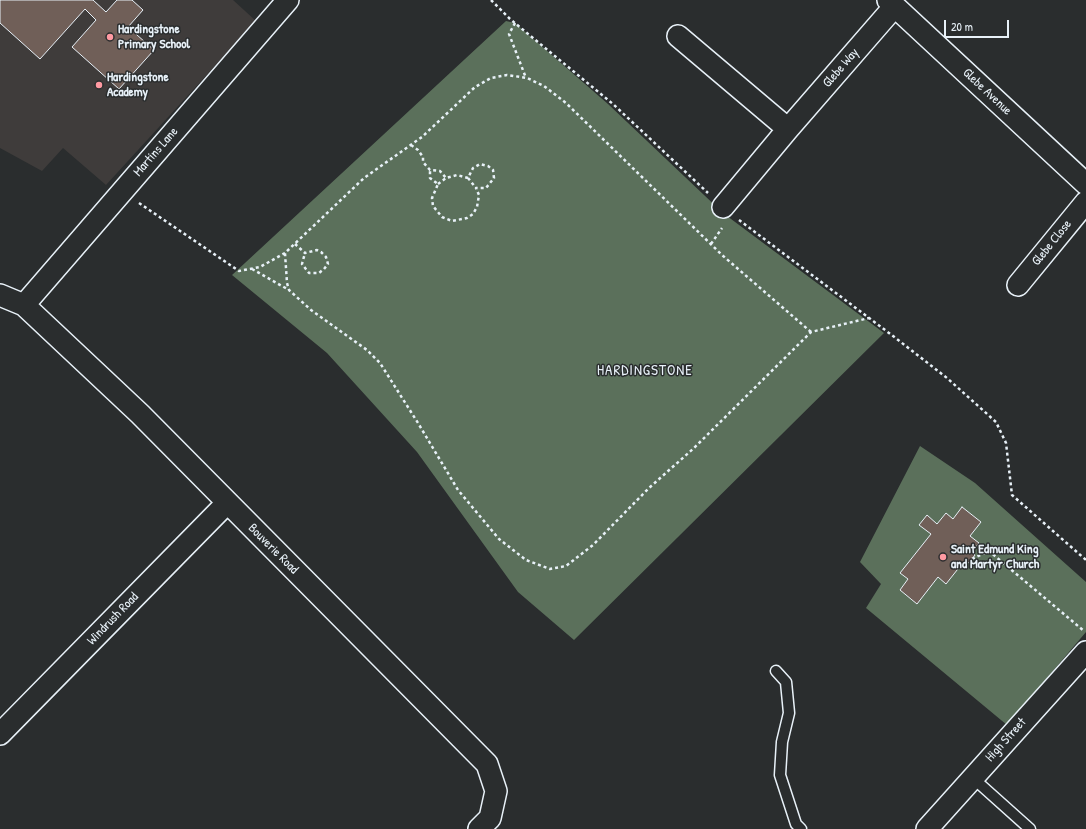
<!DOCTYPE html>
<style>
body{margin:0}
#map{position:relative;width:1086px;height:829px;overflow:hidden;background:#2a2d2e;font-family:"Patrick Hand",sans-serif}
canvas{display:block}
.scale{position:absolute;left:944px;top:20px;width:65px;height:18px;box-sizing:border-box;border:2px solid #e8f1f8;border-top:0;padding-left:5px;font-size:12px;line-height:14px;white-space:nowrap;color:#e8f1f8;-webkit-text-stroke:3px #2a2d2e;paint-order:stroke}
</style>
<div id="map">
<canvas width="1086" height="829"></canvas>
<div class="scale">20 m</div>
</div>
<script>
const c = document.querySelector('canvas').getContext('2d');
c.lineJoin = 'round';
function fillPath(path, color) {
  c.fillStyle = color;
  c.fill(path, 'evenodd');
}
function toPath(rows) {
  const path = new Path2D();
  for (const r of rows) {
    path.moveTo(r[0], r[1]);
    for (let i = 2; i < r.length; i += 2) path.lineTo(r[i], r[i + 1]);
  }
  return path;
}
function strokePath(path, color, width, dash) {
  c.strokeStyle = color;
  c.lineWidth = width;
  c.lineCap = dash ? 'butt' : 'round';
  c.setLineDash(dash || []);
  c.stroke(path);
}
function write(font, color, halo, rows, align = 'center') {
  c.font = font + ' "Patrick Hand",sans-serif';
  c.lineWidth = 3;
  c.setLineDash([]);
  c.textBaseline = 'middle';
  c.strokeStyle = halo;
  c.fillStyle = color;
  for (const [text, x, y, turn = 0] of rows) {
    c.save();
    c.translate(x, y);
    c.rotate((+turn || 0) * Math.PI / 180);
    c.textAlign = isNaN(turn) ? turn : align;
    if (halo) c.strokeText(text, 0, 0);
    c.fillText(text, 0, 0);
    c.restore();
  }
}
fillPath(toPath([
 [0,0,233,0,256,21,106,185,63,148,42,171,0,148]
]), '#3f3c3b');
fillPath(toPath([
 [506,21,515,23,608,104,723,213,884,333,574,640,518,592,417,452,327,353,232,275],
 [920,446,975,483,1086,582,1086,632,1007,725,866,608,881,584,860,562]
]), '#5b705b');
const building = toPath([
 [0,0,93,0,106,12,117,0,132,0,143,10,128,27,154,50,119,89,72,47,96,20,85,9,40,59,0,23,0,0],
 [962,507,981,522,970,536,979,543,972,552,975,555,969,563,965,560,946,584,938,577,917,604,900,590,908,579,900,573,931,534,919,525,927,515,937,524,946,513,953,519,962,507]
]);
fillPath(building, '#705f58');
strokePath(building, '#e8f1f8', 1);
const lane = toPath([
 [776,671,786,682,789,713,782,742,780,775,796,824,801,829],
 [973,778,1030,829]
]);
const street = toPath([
 [888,0,1086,184],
 [678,36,788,129],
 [723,207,788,129,894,7],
 [1018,285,1086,202],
 [0,295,24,305,140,414,487,764,496,791,490,818,479,829],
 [24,305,288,0],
 [0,734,227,503],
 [927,829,1086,652]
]);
strokePath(lane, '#e8f1f8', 13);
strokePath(street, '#e8f1f8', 24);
strokePath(toPath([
 [491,0,510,19,613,104,708,193],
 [515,23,509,34,526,78],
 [411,145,418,150,423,157,423,162,430,170,440,171,446,178,457,175,468,178,473,168,480,164,488,166,493,170,494,178,486,188,476,188,479,195,477,207,473,214,467,218,452,221,442,217,433,206,432,198,438,184,430,178,430,170],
 [468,178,476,188],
 [438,184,446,178],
 [139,203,239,271,260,267,285,253],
 [739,220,893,336,947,378,996,422,1006,443,1012,495,1086,560],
 [295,244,305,253,317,250,321,252,326,257,328,264,324,269,319,273,309,273,302,264,305,253],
 [711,244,722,228],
 [252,269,289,290],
 [811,332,722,255,566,103,544,86,527,78,507,75,491,78,475,87,422,137,364,178,285,253,287,283,289,290,311,310,367,350,380,363,418,423,458,490,499,539,526,560,550,569,566,566,593,545,649,488,694,448,811,332,869,318],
 [972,559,989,551,1084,631]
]), '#e8f1f8', 2.5, [3, 3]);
strokePath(lane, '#2a2d2e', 10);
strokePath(street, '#2a2d2e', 21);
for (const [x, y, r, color] of [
 [110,37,4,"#ff9aa2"],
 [99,85,4,"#ff9aa2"],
 [943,557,4,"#ff9aa2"]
]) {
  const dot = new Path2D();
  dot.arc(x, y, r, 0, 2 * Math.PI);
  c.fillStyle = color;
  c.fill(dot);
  strokePath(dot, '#2a2d2e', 1.5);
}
write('bold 13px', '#e8f1f8', '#2a2d2e', [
 ["Hardingstone",118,30],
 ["Primary School",118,45],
 ["Hardingstone",107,78],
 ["Academy",107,93],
 ["Saint Edmund King",951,550],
 ["and Martyr Church",951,565]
], 'left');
write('13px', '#e8f1f8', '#2a2d2e', [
 ["Glebe Way",841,68,-49],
 ["Glebe Avenue",987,92,43],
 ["Martins Lane",156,152,-49],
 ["Glebe Close",1052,243,-51],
 ["Bouverie Road",273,549,45],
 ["Windrush Road",113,619,-46],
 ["High Street",1006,740,-48]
]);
c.letterSpacing = '1px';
write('15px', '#e8f1f8', '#2a2d2e', [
 ["HARDINGSTONE",645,371]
]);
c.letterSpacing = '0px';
</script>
